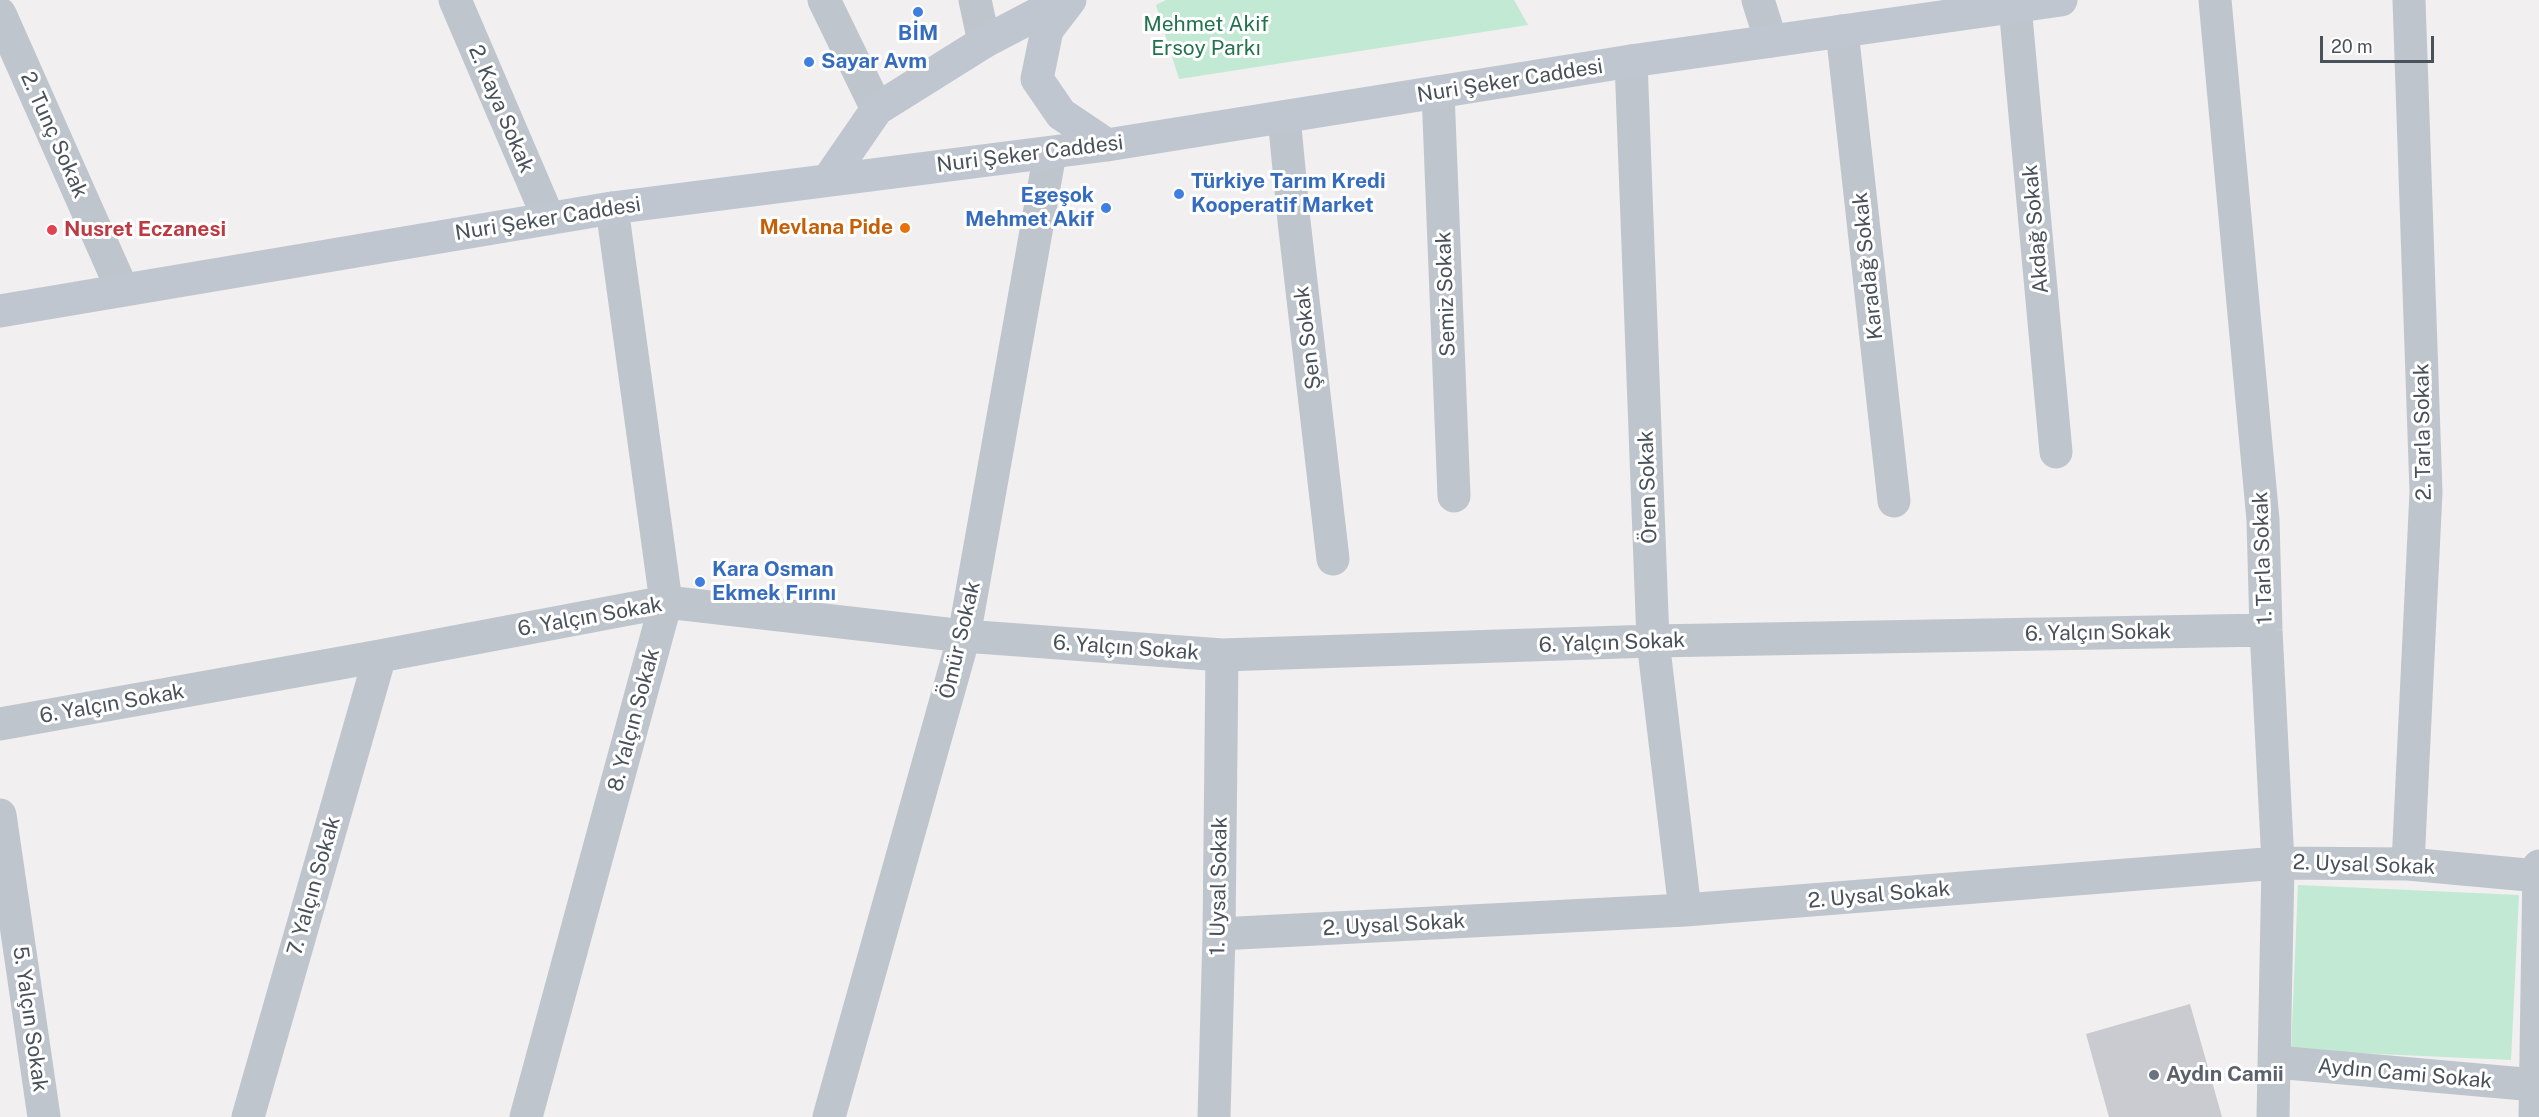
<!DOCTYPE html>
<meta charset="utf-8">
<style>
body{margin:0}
#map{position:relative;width:2539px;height:1117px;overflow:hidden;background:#f1efef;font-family:"Public Sans",sans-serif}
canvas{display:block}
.scale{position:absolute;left:2320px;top:36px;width:114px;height:27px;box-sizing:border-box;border:3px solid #49515a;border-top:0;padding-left:8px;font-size:18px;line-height:21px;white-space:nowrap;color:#49515a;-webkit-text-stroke:4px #fff;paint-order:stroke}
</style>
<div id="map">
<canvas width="2539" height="1117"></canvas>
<div class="scale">20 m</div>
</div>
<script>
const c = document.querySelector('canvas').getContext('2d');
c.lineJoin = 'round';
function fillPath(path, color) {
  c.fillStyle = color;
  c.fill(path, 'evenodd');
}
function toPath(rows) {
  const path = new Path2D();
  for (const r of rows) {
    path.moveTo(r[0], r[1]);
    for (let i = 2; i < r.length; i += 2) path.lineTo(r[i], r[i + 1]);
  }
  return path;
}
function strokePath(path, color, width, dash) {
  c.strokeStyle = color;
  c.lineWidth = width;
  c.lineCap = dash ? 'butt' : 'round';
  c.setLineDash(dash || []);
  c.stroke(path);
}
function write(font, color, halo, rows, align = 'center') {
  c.font = font + ' "Public Sans",sans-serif';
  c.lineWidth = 6;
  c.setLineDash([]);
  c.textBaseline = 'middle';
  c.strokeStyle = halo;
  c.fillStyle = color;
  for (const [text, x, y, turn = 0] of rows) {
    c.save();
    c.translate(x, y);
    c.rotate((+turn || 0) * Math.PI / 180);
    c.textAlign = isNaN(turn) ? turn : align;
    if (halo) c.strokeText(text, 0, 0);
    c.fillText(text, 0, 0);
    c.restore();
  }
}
fillPath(toPath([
 [1166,0,1514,0,1528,25,1179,79,1156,5],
 [2298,885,2519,895,2511,1060,2291,1050]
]), '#c2e9d3');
fillPath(toPath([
 [2190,1004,2222,1117,2109,1117,2086,1034]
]), '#c9cbd1');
strokePath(toPath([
 [455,0,548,217],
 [824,0,877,109],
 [975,0,984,42],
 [1758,0,1771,41],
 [2215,0,2263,520,2266,630,2278,863,2273,1117],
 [2015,6,2056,452],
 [0,14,122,289],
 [1842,31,1894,501],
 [1631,61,1653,641,1685,910],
 [1438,92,1454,496],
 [1284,117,1294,221,1333,559],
 [0,724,380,656,666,602,964,636,1222,655,1653,641,2266,630],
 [0,815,44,1117],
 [2408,864,2426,492,2409,0],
 [1219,934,1685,910,2278,863,2408,864,2539,876],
 [2276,1062,2535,1085],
 [248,1117,380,656],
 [526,1117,666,602,612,208],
 [829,1117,964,636,1050,153],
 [1214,1117,1219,934,1222,655],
 [2535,1117,2539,866]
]), '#bfc5cc', 33);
strokePath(toPath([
 [1070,0,1047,30,1037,79,1061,114,1107,145],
 [828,180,877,109,984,42,1064,0],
 [0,311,612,208,1107,145,1631,61,2061,0]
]), '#bfc6d0', 33);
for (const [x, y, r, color] of [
 [918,12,6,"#3f7fe0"],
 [809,62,6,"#3f7fe0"],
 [1179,194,6,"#3f7fe0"],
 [1106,208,6,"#3f7fe0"],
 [905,228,6,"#e8710a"],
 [52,230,6,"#e0444e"],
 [700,582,6,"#3f7fe0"],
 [2154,1075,6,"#6b7280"]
]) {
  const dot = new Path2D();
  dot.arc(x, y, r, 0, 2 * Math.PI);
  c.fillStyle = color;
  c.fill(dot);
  strokePath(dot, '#fff', 2);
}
write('21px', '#22724d', '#fff', [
 ["Mehmet Akif",1206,25],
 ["Ersoy Parkı",1206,49]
]);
write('bold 21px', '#366cbe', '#fff', [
 ["BİM",918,34,"center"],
 ["Sayar Avm",821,62],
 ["Türkiye Tarım Kredi",1191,182],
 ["Kooperatif Market",1191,206],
 ["Egeşok",1094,196,"right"],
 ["Mehmet Akif",1094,220,"right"],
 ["Kara Osman",712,570],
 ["Ekmek Fırını",712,594]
], 'left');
write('21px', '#49515a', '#fff', [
 ["Nuri Şeker Caddesi",1510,81,-9],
 ["2. Kaya Sokak",501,109,67],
 ["2. Tunç Sokak",54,135,66],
 ["Nuri Şeker Caddesi",1030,154,-7],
 ["Nuri Şeker Caddesi",548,219,-9],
 ["Akdağ Sokak",2036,229,-95],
 ["Karadağ Sokak",1868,266,-96],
 ["Semiz Sokak",1446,294,-92],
 ["Şen Sokak",1308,338,-97],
 ["2. Tarla Sokak",2423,432,-91],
 ["Ören Sokak",1648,487,-92],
 ["1. Tarla Sokak",2263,558,-92],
 ["6. Yalçın Sokak",590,617,-10],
 ["6. Yalçın Sokak",2098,633,-1],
 ["Ömür Sokak",960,640,-77],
 ["6. Yalçın Sokak",1612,643,-2],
 ["6. Yalçın Sokak",1126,648,4],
 ["6. Yalçın Sokak",112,704,-10],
 ["8. Yalçın Sokak",634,720,-75],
 ["2. Uysal Sokak",2364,865,2],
 ["7. Yalçın Sokak",314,886,-74],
 ["1. Uysal Sokak",1219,886,-89],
 ["2. Uysal Sokak",1879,895,-5],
 ["2. Uysal Sokak",1394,925,-3],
 ["5. Yalçın Sokak",30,1019,82],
 ["Aydın Cami Sokak",2405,1074,5]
]);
write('bold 21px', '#c56008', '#fff', [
 ["Mevlana Pide",893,228]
], 'right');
write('bold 21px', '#be3a42', '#fff', [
 ["Nusret Eczanesi",64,230]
], 'left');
write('bold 21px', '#5b616d', '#fff', [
 ["Aydın Camii",2166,1075]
], 'left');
</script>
